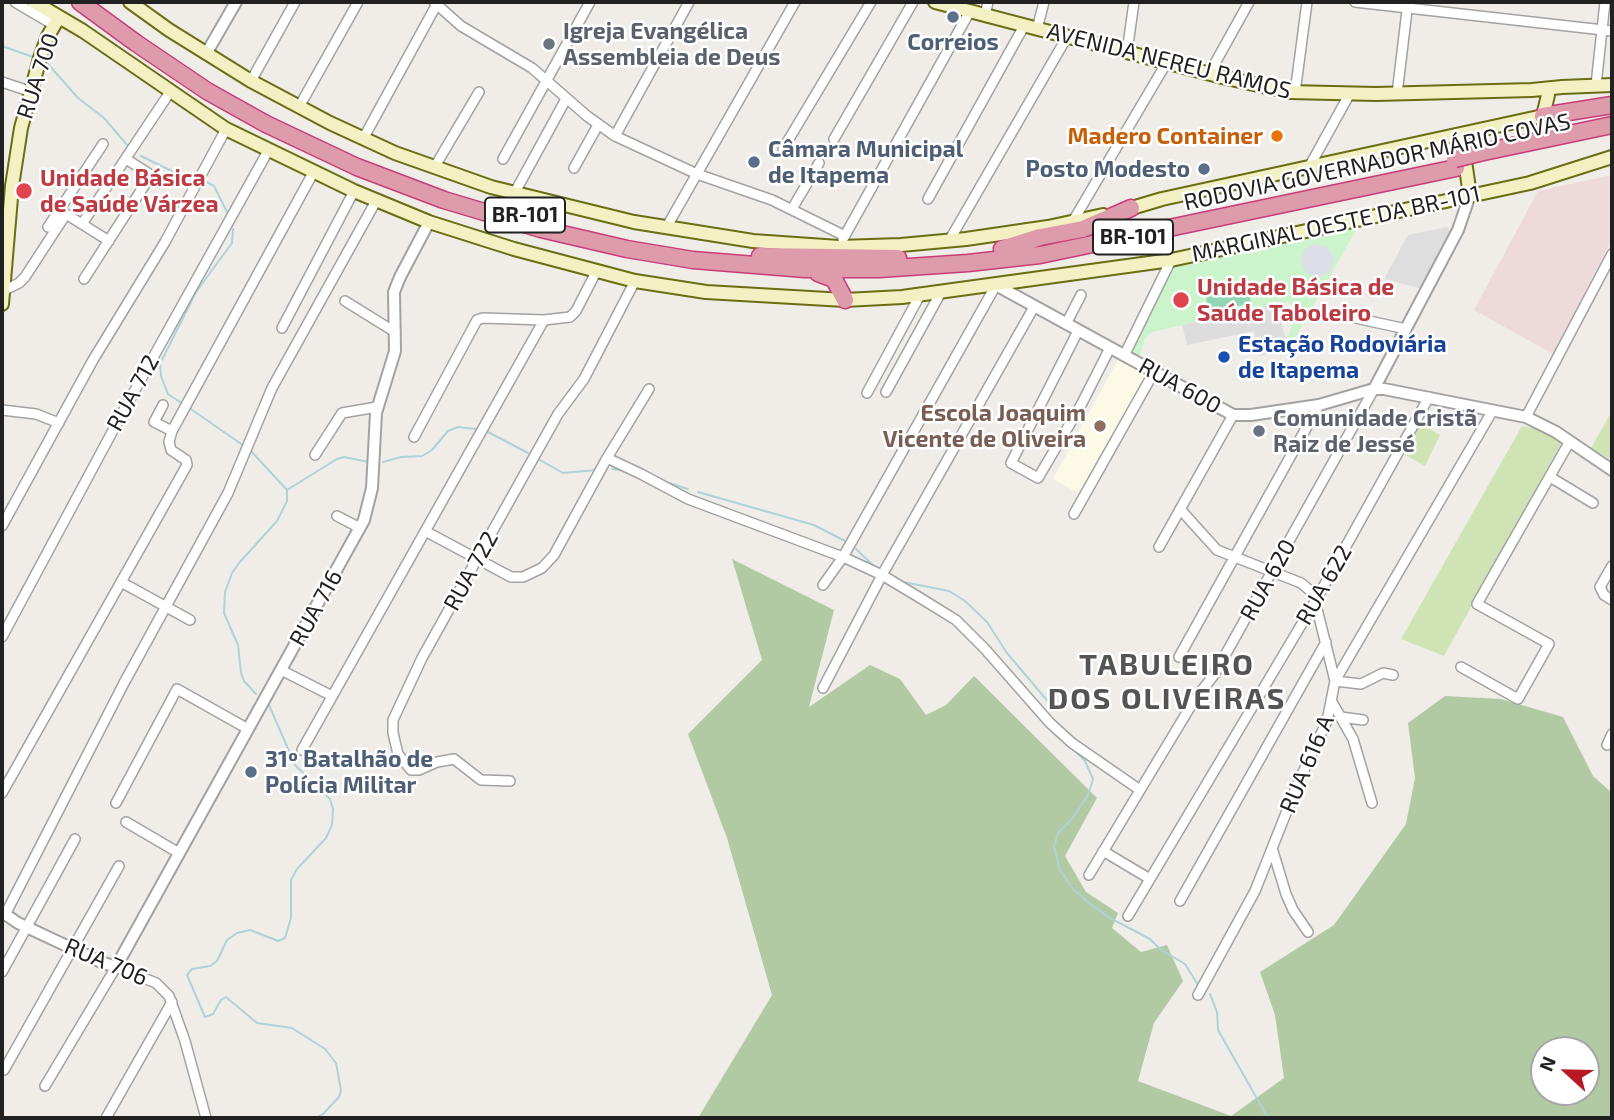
<!DOCTYPE html>
<meta charset="utf-8">
<style>
body{margin:0}
#map{position:relative;width:1614px;height:1120px;overflow:hidden;background:#f0ede9;font-family:"Exo 2",sans-serif}
canvas{display:block}
.frame{position:absolute;inset:0;border:4px solid #212121;pointer-events:none}
.north{position:absolute;left:1530px;top:1036px;width:70px;height:70px;box-sizing:border-box;background:#fff;border:2px solid #a6a6a6;border-radius:50%;rotate:292deg;font-size:19px;font-weight:700;line-height:28px;text-align:center;color:#212121}
.north::after{content:'';display:block;margin:auto;width:24px;height:32px;background:#b91925;clip-path:polygon(50% 0,100% 100%,50% 72%,0 100%)}
</style>
<div id="map">
<canvas width="1614" height="1120"></canvas>
<div class="frame"></div>
<div class="north">N</div>
</div>
<script>
const c = document.querySelector('canvas').getContext('2d');
c.lineJoin = 'round';
function fillPath(path, color) {
  c.fillStyle = color;
  c.fill(path, 'evenodd');
}
function toPath(rows) {
  const path = new Path2D();
  for (const r of rows) {
    path.moveTo(r[0], r[1]);
    for (let i = 2; i < r.length; i += 2) path.lineTo(r[i], r[i + 1]);
  }
  return path;
}
function strokePath(path, color, width, dash) {
  c.strokeStyle = color;
  c.lineWidth = width;
  c.lineCap = dash ? 'butt' : 'round';
  c.setLineDash(dash || []);
  c.stroke(path);
}
function write(font, color, halo, rows, align = 'center') {
  c.font = font + ' "Exo 2",sans-serif';
  c.lineWidth = 5;
  c.setLineDash([]);
  c.textBaseline = 'middle';
  c.strokeStyle = halo;
  c.fillStyle = color;
  for (const [text, x, y, turn = 0] of rows) {
    c.save();
    c.translate(x, y);
    c.rotate((+turn || 0) * Math.PI / 180);
    c.textAlign = isNaN(turn) ? turn : align;
    if (halo) c.strokeText(text, 0, 0);
    c.fillText(text, 0, 0);
    c.restore();
  }
}
fillPath(toPath([
 [1447,227,1452,236,1422,289,1384,279,1408,235]
]), '#dfdede');
fillPath(toPath([
 [1612,175,1612,239,1553,354,1474,310,1538,191]
]), '#eedadb');
fillPath(toPath([
 [1119,358,1147,373,1080,494,1053,479]
]), '#fcfae6');
fillPath(toPath([
 [1612,411,1612,460,1591,448],
 [1418,422,1440,435,1425,466,1402,453],
 [1522,426,1537,429,1562,442,1444,656,1401,639]
]), '#d0e3b5');
fillPath(toPath([
 [732,559,834,610,809,707,870,665,900,679,926,715,946,705,974,676,1097,798,1065,856,1086,892,1118,913,1112,928,1141,952,1167,945,1183,981,1154,1023,1138,1081,1231,1116,1284,1078,1275,1015,1260,972,1334,925,1406,824,1415,778,1408,723,1445,696,1501,699,1563,717,1593,776,1612,793,1612,1118,698,1118,772,995,727,838,688,734,762,660],
 [1544,1050,1586,1050,1586,1092,1544,1092]
]), '#b1caa3');
fillPath(toPath([
 [1358,227,1288,350,1286,341,1291,329,1295,306,1287,302,1152,332,1145,338,1139,359,1131,355,1174,266,1245,251,1251,253,1262,251,1265,245,1342,234,1344,230]
]), '#ccf4cc');
fillPath(toPath([
 [1247,283,1251,303,1209,312,1205,293]
]), '#91d5b5');
fillPath(toPath([
 [1277,304,1288,350,1259,356,1254,331,1187,345,1182,325]
]), '#ddd');
fillPath(toPath([
 [1314,244,1328,247,1334,259,1330,272,1317,278,1305,272,1301,260,1304,250]
]), '#dddee6');
strokePath(toPath([
 [2,46,33,57],
 [48,64,78,98,104,118,128,146],
 [141,156,190,180],
 [203,180,214,186,228,214],
 [183,404,168,394,161,376,160,364,196,292,232,243,233,229],
 [188,407,244,446],
 [488,432,528,453],
 [251,451,287,490,287,501,277,521,240,562,232,573,225,592,224,613,238,645,241,673,244,681,256,694],
 [540,460,563,473,596,470],
 [383,462,401,457,422,456,432,450,448,431,458,427,476,429],
 [612,469,627,471],
 [663,481,688,489],
 [287,490,337,459,344,457,369,462],
 [698,492,814,525,845,541],
 [856,549,876,568],
 [903,582,949,591,965,601,987,622,1007,653,1056,711],
 [269,705,295,765,330,799,333,809,332,825,326,838,297,869,291,880,291,918,285,938,278,941,250,930,237,933,227,940,217,961,210,966,192,969,187,975,205,1017,213,1014,221,1000,226,997,257,1023,292,1028,325,1049,336,1063,341,1090,339,1097,323,1114,316,1118],
 [1072,748,1085,761,1093,779,1088,795,1071,820,1058,833,1054,847,1060,870,1074,890,1089,903,1110,918,1150,939,1160,949,1185,964,1198,985],
 [1210,994,1217,1012,1218,1030,1268,1118]
]), '#afd2d8', 2);
const minor = toPath([
 [15,2,54,25],
 [434,2,461,26,532,68,587,116,615,136,697,174,772,200,845,236],
 [1355,2,1612,31],
 [985,16,988,2],
 [1037,29,1044,2],
 [1127,52,1134,2],
 [1209,74,1249,2],
 [251,81,295,2],
 [2,82,29,91],
 [1596,85,1605,2],
 [1295,93,1307,2],
 [1397,94,1408,2],
 [299,107,358,2],
 [615,136,689,2],
 [363,139,438,2],
 [834,139,913,2],
 [783,149,871,2],
 [503,159,590,2],
 [434,168,479,92],
 [574,168,598,125],
 [1308,169,1349,95],
 [514,194,566,99],
 [928,199,1024,26],
 [792,209,819,163],
 [1073,221,1167,62],
 [82,224,170,92],
 [48,227,103,144],
 [666,228,795,2],
 [843,239,970,11],
 [949,241,1067,37],
 [84,279,151,175,126,159],
 [3,291,19,283,25,277,66,214,109,241],
 [345,301,395,332],
 [1351,317,1406,329],
 [1066,324,1081,295],
 [282,328,354,191],
 [1078,331,1011,463,1038,478,1081,405,1110,348],
 [1124,356,1171,260],
 [886,392,941,292],
 [867,393,920,295],
 [163,405,154,422,172,431],
 [2,410,36,414,59,423],
 [1526,417,1612,254],
 [414,437,477,320,483,318,544,320,570,317,576,311,596,272],
 [315,455,342,413,377,407],
 [607,458,641,474,688,499,843,557,882,575,917,596,956,620,985,649,1050,723,1072,743,1140,790],
 [1550,477,1593,503],
 [1180,509,1217,550,1301,583,1313,593,1335,681,1327,721,1298,783,1255,891,1198,995],
 [1074,514,1154,372],
 [337,516,360,528],
 [2,526,93,360,165,242,226,129],
 [425,531,511,577,523,577,542,568,554,555,607,458,649,389],
 [1159,547,1233,415],
 [1612,566,1600,587,1604,595,1612,600],
 [121,582,190,620],
 [823,585,843,557,996,285],
 [2,637,125,408,268,151],
 [1179,657,1319,405],
 [1461,667,1518,699,1549,644,1477,604,1570,441],
 [281,670,332,696],
 [1393,675,1383,673,1361,684,1335,681,1493,410],
 [823,688,882,575,1034,307],
 [1332,702,1353,739,1372,803],
 [1341,717,1363,720],
 [1607,745,1612,734],
 [302,750,544,320],
 [510,781,481,780,454,759,437,762,419,770,411,770,398,754,393,733,393,720,422,658,477,559,558,414,584,379,635,281],
 [2,793,187,465,186,460,171,450,169,442,172,431,313,173],
 [116,803,177,689,248,729],
 [126,822,179,853],
 [1272,848,1286,894,1293,910,1308,932],
 [1103,851,1150,879],
 [1089,875,1195,699,1214,675,1374,389],
 [1180,901,1326,642],
 [5,915,124,683,228,493,272,388,376,201],
 [1128,916,1316,600,1429,397],
 [2,972,75,839],
 [4,1070,119,866],
 [45,1086,116,967,156,983,169,996,185,1041,206,1118],
 [106,1118,172,1002]
]);
const tertiary = toPath([
 [206,54,236,2],
 [996,285,1233,415,1251,415,1319,405,1374,389,1384,389,1526,417,1556,432,1612,470],
 [1374,389,1458,230,1470,195],
 [2,912,18,923,101,962,116,967,364,520,372,488,376,413,395,351,394,292,400,277,429,222]
]);
const secondary = toPath([
 [34,2,83,31,226,129,354,191,429,222,514,249,635,281,706,292,845,300,902,297,1171,260,1530,183,1612,157],
 [130,2,169,30,251,81,330,123,395,153,491,187,634,222,753,241,839,247,901,245,966,239,1048,227,1103,215],
 [935,2,1222,77,1289,92,1376,94,1532,90,1562,87,1612,85],
 [1461,134,1470,195],
 [1125,210,1162,199,1543,116,1548,95],
 [2,304,12,186,21,128,40,58,48,36,59,17]
]);
const motorway = toPath([
 [80,2,136,43,207,91,266,124,357,167,444,200,541,229,627,249,693,260,805,269,879,269,968,263,1040,255,1456,168],
 [1543,116,1612,105],
 [1479,153,1612,125],
 [1002,249,1040,237,1083,229,1131,208],
 [760,256,898,258],
 [818,273,834,279,845,300]
]);
strokePath(minor, '#a2a2a2', 12);
strokePath(tertiary, '#a2a2a2', 14);
strokePath(secondary, '#6a6d13', 16);
strokePath(motorway, '#c63d77', 19);
strokePath(minor, '#fff', 9);
strokePath(tertiary, '#fff', 10);
strokePath(secondary, '#f3f1c4', 12);
strokePath(motorway, '#dd9bac', 16);
const motorwayBridge = toPath([
 [1455,159,1479,153]
]);
strokePath(motorwayBridge, '#c63d77', 19, []);
strokePath(motorwayBridge, '#dd9bac', 16);
for (const [x, y, r, color] of [
 [953,17,7,"#5c6f8a"],
 [549,44,7,"#6b7280"],
 [1277,136,7,"#e8710a"],
 [754,162,7,"#5c6f8a"],
 [1204,169,7,"#5c6f8a"],
 [24,191,9,"#e0444e"],
 [1181,300,9,"#e0444e"],
 [1224,357,7,"#1a4fb4"],
 [1100,426,7,"#8d6e63"],
 [1259,431,7,"#6b7280"],
 [251,772,7,"#5c6f8a"]
]) {
  const dot = new Path2D();
  dot.arc(x, y, r, 0, 2 * Math.PI);
  c.fillStyle = color;
  c.fill(dot);
  strokePath(dot, '#fff', 2.5);
}
for (const [x, y, w] of [
 [525,215,80],
 [1133,237,80]
]) {
  const box = new Path2D();
  box.roundRect(x - w / 2, y - 17.5, w, 35, 5);
  c.fillStyle = '#fff';
  c.fill(box);
  strokePath(box, '#212121', 2);
}
write('bold 21px', '#212121', null, [
 ["BR-101",525,215],
 ["BR-101",1133,237]
]);
write('bold 23px', '#5b616d', '#fff', [
 ["Igreja Evangélica",563,31],
 ["Assembleia de Deus",563,57],
 ["Comunidade Cristã",1273,418],
 ["Raiz de Jessé",1273,444]
], 'left');
write('bold 23px', '#4e5e75', '#fff', [
 ["Correios",953,42,"center"],
 ["Câmara Municipal",768,149],
 ["de Itapema",768,175],
 ["Posto Modesto",1190,169,"right"],
 ["31º Batalhão de",265,759],
 ["Polícia Militar",265,785]
], 'left');
write('23px', '#212121', '#fff', [
 ["AVENIDA NEREU RAMOS",1169,61,14],
 ["RUA 700",38,76,-72],
 ["RODOVIA GOVERNADOR MÁRIO COVAS",1377,162,-12],
 ["MARGINAL OESTE DA BR-101",1336,224,-12],
 ["RUA 600",1180,386,29],
 ["RUA 712",133,393,-61],
 ["RUA 722",471,571,-61],
 ["RUA 620",1268,580,-61],
 ["RUA 622",1324,585,-60],
 ["RUA 716",316,608,-61],
 ["RUA 616 A",1307,764,-67],
 ["RUA 706",106,962,23]
]);
write('bold 23px', '#c56008', '#fff', [
 ["Madero Container",1263,136]
], 'right');
write('bold 23px', '#be3a42', '#fff', [
 ["Unidade Básica",40,178],
 ["de Saúde Várzea",40,204],
 ["Unidade Básica de",1197,287],
 ["Saúde Taboleiro",1197,313]
], 'left');
write('bold 23px', '#164399', '#fff', [
 ["Estação Rodoviária",1238,344],
 ["de Itapema",1238,370]
], 'left');
write('bold 23px', '#785e54', '#fff', [
 ["Escola Joaquim",1086,413],
 ["Vicente de Oliveira",1086,439]
], 'right');
c.letterSpacing = '2px';
write('bold 30px', '#545454', '#fff', [
 ["TABULEIRO",1167,665],
 ["DOS OLIVEIRAS",1167,699]
]);
c.letterSpacing = '0px';
</script>
